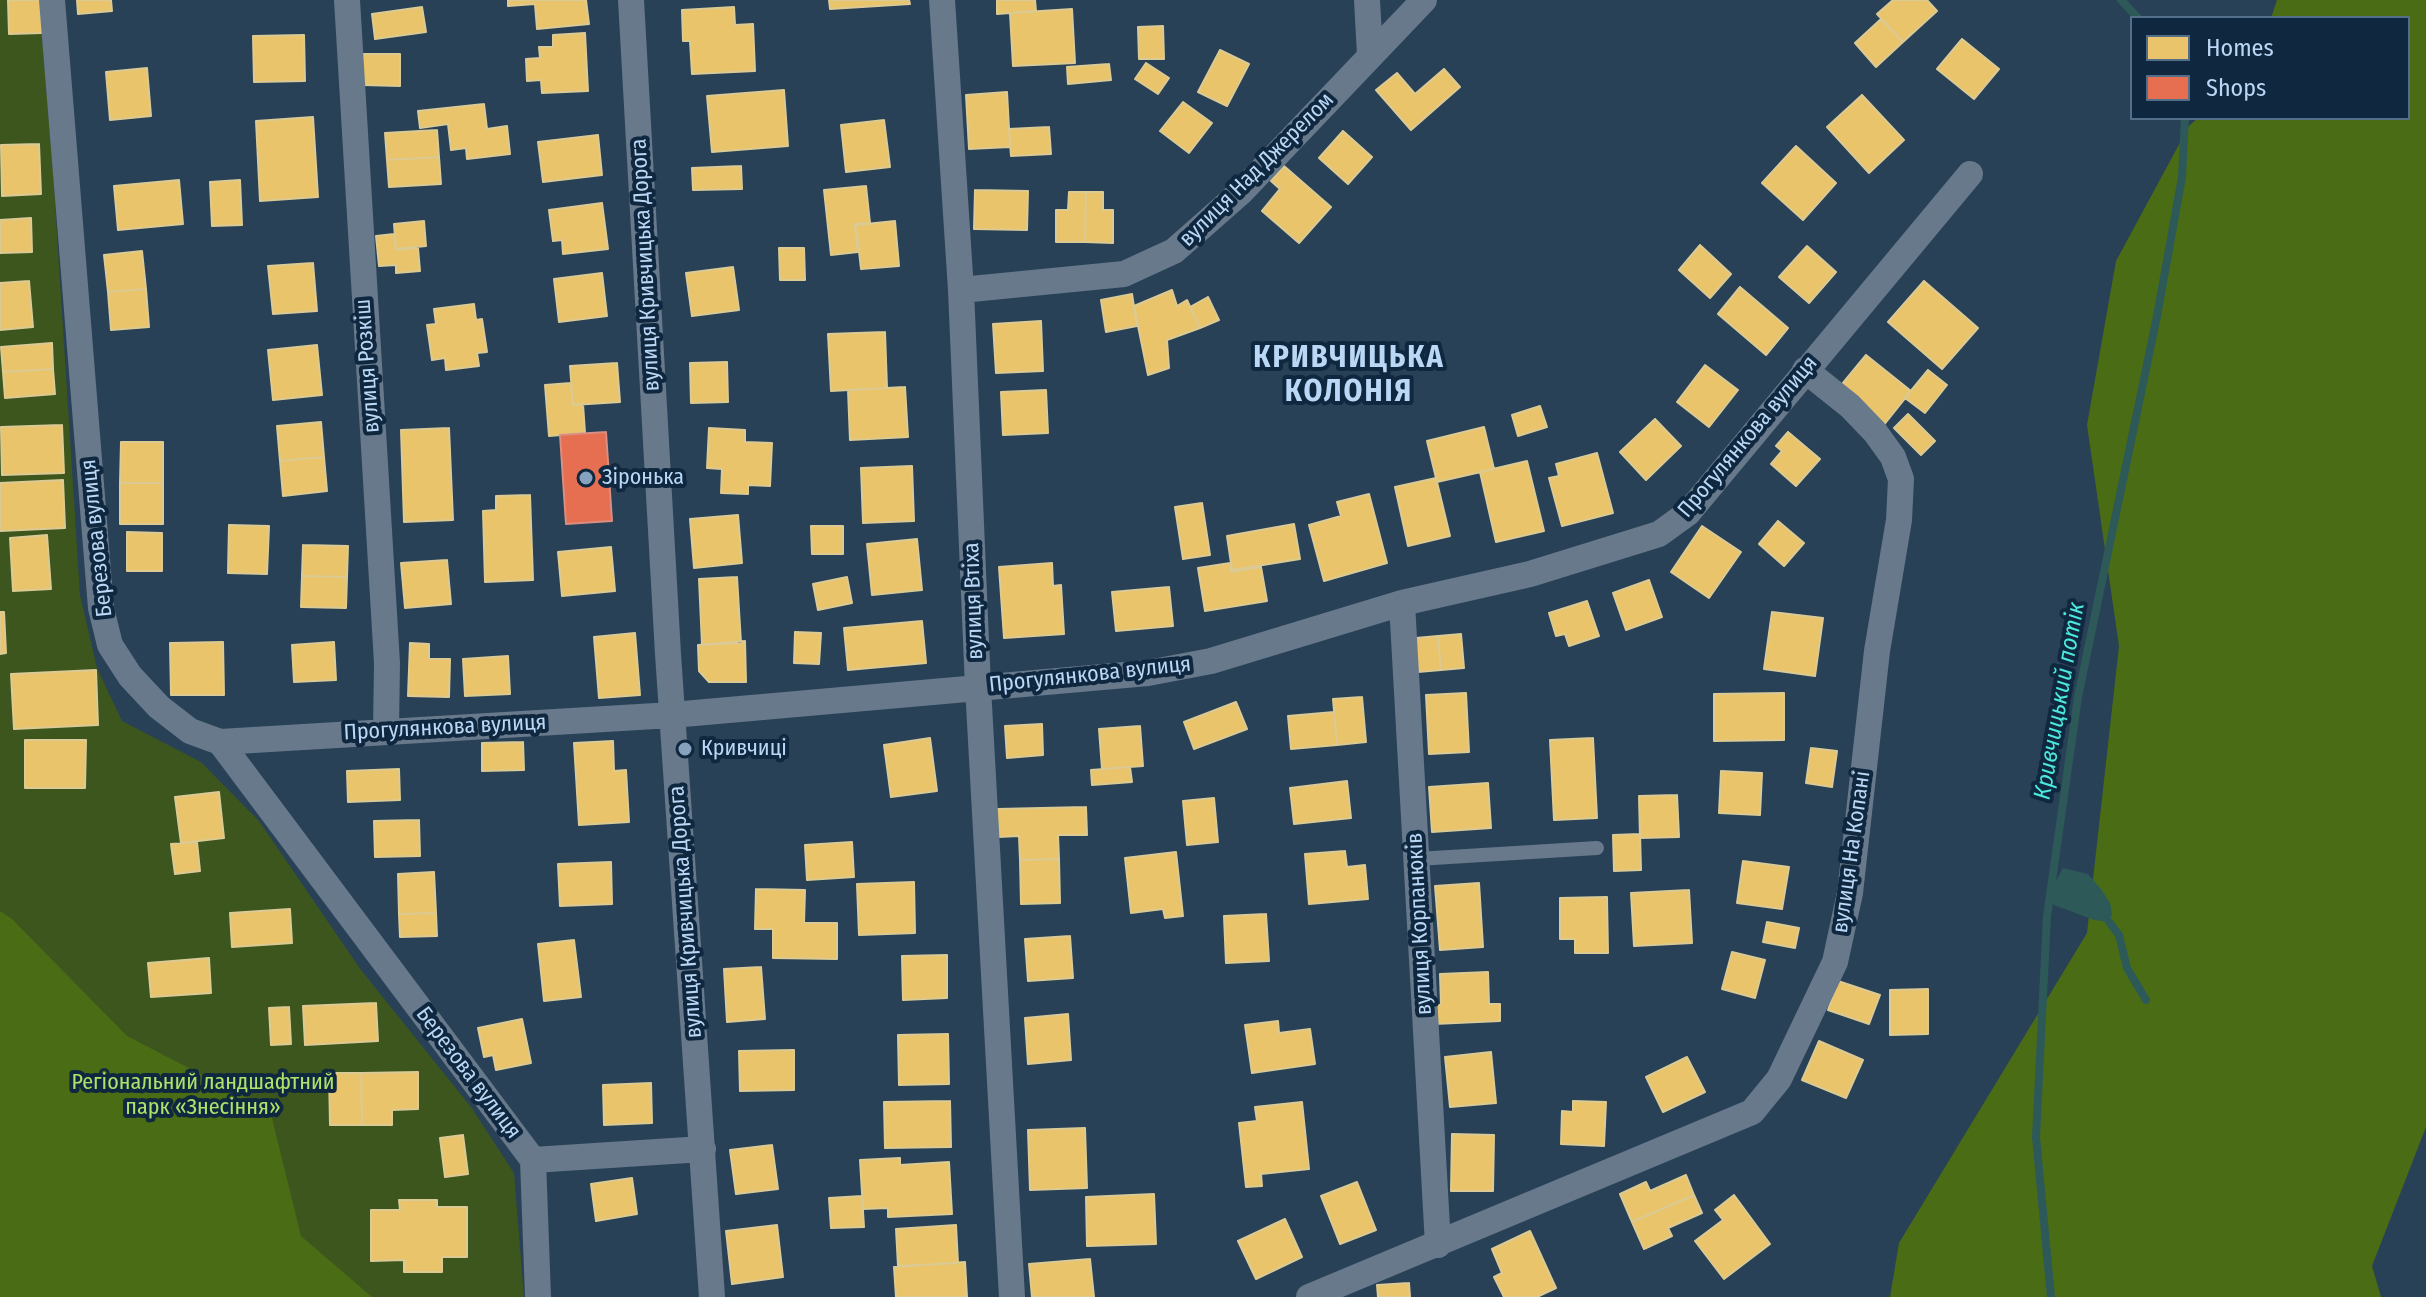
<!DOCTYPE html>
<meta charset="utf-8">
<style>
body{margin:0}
#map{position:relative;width:2426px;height:1297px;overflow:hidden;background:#284156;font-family:"Fira Sans Condensed",sans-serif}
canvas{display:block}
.legend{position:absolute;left:2130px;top:16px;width:280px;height:104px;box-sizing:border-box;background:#0f283f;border:2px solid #536e88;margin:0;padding:10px 14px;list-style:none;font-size:24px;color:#bad7f5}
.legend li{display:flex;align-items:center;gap:16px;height:40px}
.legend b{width:40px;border:2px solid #536e88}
</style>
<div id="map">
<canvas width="2426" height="1297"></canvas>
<ul class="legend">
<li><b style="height:22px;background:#e9c46a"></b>Homes</li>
<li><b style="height:22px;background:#e76f51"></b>Shops</li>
</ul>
</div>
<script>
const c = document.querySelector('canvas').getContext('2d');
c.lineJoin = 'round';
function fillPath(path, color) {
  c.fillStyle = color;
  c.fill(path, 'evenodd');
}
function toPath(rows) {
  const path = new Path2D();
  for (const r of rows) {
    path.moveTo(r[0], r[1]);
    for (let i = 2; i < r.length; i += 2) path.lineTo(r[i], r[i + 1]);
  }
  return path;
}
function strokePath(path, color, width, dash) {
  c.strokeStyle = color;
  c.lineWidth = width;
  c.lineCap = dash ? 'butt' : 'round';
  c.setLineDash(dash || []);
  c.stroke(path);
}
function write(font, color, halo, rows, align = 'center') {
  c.font = font + ' "Fira Sans Condensed",sans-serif';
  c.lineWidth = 8;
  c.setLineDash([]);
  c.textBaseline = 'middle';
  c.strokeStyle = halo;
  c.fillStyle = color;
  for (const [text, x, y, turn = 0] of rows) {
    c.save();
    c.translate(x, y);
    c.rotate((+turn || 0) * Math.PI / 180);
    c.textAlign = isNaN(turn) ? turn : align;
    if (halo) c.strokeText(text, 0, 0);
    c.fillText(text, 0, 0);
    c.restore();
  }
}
fillPath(toPath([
 [0,0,39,0,53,171,80,595,97,668,122,721,201,762,259,821,361,970,471,1107,514,1173,524,1297,0,1297]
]), '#3c561d');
fillPath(toPath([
 [2277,0,2426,0,2426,1127,2372,1266,2381,1297,1890,1297,1899,1243,2087,933,2119,646,2087,425,2116,261,2189,126,2198,118,2408,118,2408,18,2271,18],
 [0,911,12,919,127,1036,270,1110,301,1236,372,1297,0,1297]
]), '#4a6c15');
fillPath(toPath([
 [2063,868,2088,874,2101,889,2110,903,2112,914,2109,922,2094,920,2054,905,2051,898,2053,886]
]), '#2d5a59');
const homes = toPath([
 [8,0,41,0,42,33,9,34,8,0],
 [77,0,111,0,112,11,78,14,77,0],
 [508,0,586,0,589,24,537,29,535,4,508,6,508,0],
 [829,0,909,0,910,4,830,9,829,0],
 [997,0,1035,0,1036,11,997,14,997,0],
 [1893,0,1927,0,1937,11,1903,42,1877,14,1893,0],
 [422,7,426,32,375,39,372,14,422,7],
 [734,7,735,25,753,24,755,71,692,74,690,41,683,41,682,10,734,7],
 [1072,9,1075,63,1013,66,1010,13,1072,9],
 [1881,19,1903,42,1876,67,1855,43,1881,19],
 [1163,26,1164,59,1139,59,1138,27,1163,26],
 [585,33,588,91,542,93,541,80,527,81,526,59,540,58,539,47,553,47,553,35,585,33],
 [304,35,305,81,254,82,253,36,304,35],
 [1962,39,1999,69,1974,99,1937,69,1962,39],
 [1220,50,1249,64,1227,106,1198,92,1220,50],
 [363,54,400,54,400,86,363,85,363,54],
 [1146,63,1169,78,1158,94,1135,79,1146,63],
 [1109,64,1111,80,1068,84,1067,67,1109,64],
 [147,68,151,116,110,120,106,72,147,68],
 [1444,69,1460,87,1411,130,1376,90,1397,73,1415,94,1444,69],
 [784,90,788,146,712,152,707,96,784,90],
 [1007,92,1010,147,969,149,966,95,1007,92],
 [1862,95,1904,140,1869,173,1827,127,1862,95],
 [1183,102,1212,123,1189,153,1160,131,1183,102],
 [484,104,487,129,507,126,510,154,467,159,466,148,451,150,448,124,420,128,418,111,484,104],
 [313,117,318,197,260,201,256,121,313,117],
 [884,120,890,167,846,172,841,125,884,120],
 [1049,127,1051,154,1011,156,1009,129,1049,127],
 [437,130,439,157,387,160,385,133,437,130],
 [1343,131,1372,157,1348,184,1319,158,1343,131],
 [598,135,602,175,543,182,538,142,598,135],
 [39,144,41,194,2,196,1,145,39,144],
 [1796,146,1836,183,1803,220,1762,183,1796,146],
 [439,157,441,184,389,187,387,160,439,157],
 [741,166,742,189,693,190,692,168,741,166],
 [1284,166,1331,207,1299,243,1262,211,1280,189,1271,181,1284,166],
 [179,180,183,224,118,230,114,186,179,180],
 [240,180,242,225,212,226,210,182,240,180],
 [866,186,870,223,855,224,858,252,831,255,824,190,866,186],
 [975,190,1028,191,1027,230,974,229,975,190],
 [1069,192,1086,192,1085,242,1056,242,1056,210,1068,210,1069,192],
 [1086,192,1103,192,1103,210,1113,210,1113,243,1085,242,1086,192],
 [602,203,608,249,563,254,562,240,553,241,549,210,602,203],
 [31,218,32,252,0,253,0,220,31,218],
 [424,221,426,246,396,249,394,224,424,221],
 [895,221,899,266,861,269,856,225,895,221],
 [394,234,396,250,418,248,420,271,396,273,396,265,379,266,376,236,394,234],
 [1700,245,1731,274,1710,298,1679,270,1700,245],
 [1807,246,1836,272,1809,303,1779,277,1807,246],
 [779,248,804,248,805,280,780,280,779,248],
 [142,251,146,289,108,292,104,255,142,251],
 [313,263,317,311,273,314,268,266,313,263],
 [733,267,739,310,692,316,686,273,733,267],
 [602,273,607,316,559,322,554,279,602,273],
 [29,281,33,327,0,330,0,283,29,281],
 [1924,281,1978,328,1942,369,1888,322,1924,281],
 [1740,287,1788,328,1766,355,1718,314,1740,287],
 [146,289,149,327,111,330,108,292,146,289],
 [1172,290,1177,306,1187,300,1200,328,1167,340,1169,368,1148,375,1134,306,1172,290],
 [1132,294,1137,326,1106,332,1101,300,1132,294],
 [1208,297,1219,320,1200,328,1190,307,1208,297],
 [474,304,476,320,482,319,487,352,477,353,479,366,446,370,445,358,432,360,427,325,436,324,434,309,474,304],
 [1041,321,1043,371,996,373,993,324,1041,321],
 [885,332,887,388,831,391,828,334,885,332],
 [52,343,53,369,3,372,1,347,52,343],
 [317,345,322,395,273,400,268,350,317,345],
 [1866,355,1911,391,1883,426,1838,389,1866,355],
 [727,362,728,402,691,403,690,363,727,362],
 [617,363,620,402,573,405,570,366,617,363],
 [1705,365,1738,390,1709,427,1677,402,1705,365],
 [53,369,55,394,5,398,3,372,53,369],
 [1928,370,1947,385,1925,413,1905,398,1928,370],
 [571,383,573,405,583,404,585,433,549,436,545,385,571,383],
 [905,387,908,437,850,440,848,390,905,387],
 [1046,390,1048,433,1003,435,1001,392,1046,390],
 [1540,406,1547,427,1518,436,1512,415,1540,406],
 [1908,414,1935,441,1921,455,1894,428,1908,414],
 [1655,419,1681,446,1646,480,1620,452,1655,419],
 [321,422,324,457,280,461,277,426,321,422],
 [62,425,64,473,2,475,1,427,62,425],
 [1484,427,1494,469,1437,482,1427,441,1484,427],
 [449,428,453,520,404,522,401,430,449,428],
 [709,428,745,430,745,442,772,443,770,486,748,485,748,494,721,493,722,469,707,468,709,428],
 [1788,432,1820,459,1796,486,1771,464,1782,451,1776,446,1788,432],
 [121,442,163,442,163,483,120,483,121,442],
 [1597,453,1613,513,1562,526,1549,478,1559,476,1556,464,1597,453],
 [324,457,327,491,283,496,280,461,324,457],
 [1527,461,1544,531,1496,542,1480,472,1527,461],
 [912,466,914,521,863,523,861,468,912,466],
 [1436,478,1450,536,1408,546,1395,487,1436,478],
 [63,480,65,528,0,531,0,483,63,480],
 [120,483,163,483,163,524,120,524,120,483],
 [1369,494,1387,563,1324,581,1309,525,1341,516,1337,502,1369,494],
 [530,495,533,580,485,582,483,511,496,510,496,496,530,495],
 [1202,503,1210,555,1183,559,1175,507,1202,503],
 [738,515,742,563,694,568,690,519,738,515],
 [1778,521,1804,543,1784,566,1759,544,1778,521],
 [1294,524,1300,559,1232,570,1227,536,1294,524],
 [229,525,269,526,267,574,228,573,229,525],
 [811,526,843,526,843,554,812,554,811,526],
 [1702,526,1741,552,1709,598,1671,572,1702,526],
 [127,532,162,533,162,571,127,571,127,532],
 [47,535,51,589,13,591,10,538,47,535],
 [917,539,922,590,872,595,867,544,917,539],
 [303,545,348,546,347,577,302,576,303,545],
 [611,547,615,591,562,596,558,552,611,547],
 [447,560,451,604,405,608,401,563,447,560],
 [1052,563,1053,586,1061,585,1064,634,1004,638,999,567,1052,563],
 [1230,563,1231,572,1261,567,1267,601,1205,611,1198,568,1230,563],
 [302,576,347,577,346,608,301,607,302,576],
 [737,577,741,643,702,645,699,579,737,577],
 [847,577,852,603,818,610,813,584,847,577],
 [1649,580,1662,617,1626,630,1613,593,1649,580],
 [1169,587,1173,626,1116,631,1112,592,1169,587],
 [1587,601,1599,636,1569,646,1565,634,1556,636,1549,613,1587,601],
 [0,612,4,612,6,653,0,654,0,612],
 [1772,612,1823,618,1815,676,1764,669,1772,612],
 [922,621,926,663,848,670,844,628,922,621],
 [795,632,821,633,819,664,794,663,795,632],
 [635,633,640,695,599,698,594,637,635,633],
 [1461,634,1464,668,1441,670,1438,636,1461,634],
 [1438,636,1441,670,1418,672,1416,638,1438,636],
 [745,641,746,682,709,682,699,671,698,645,745,641],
 [223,642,224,695,171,695,170,643,223,642],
 [334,642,336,680,294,682,292,645,334,642],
 [410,643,429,644,429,659,450,659,449,697,408,696,410,643],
 [508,656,510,694,465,696,463,659,508,656],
 [96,670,98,725,14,729,11,674,96,670],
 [1466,693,1469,752,1429,754,1426,695,1466,693],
 [1784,693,1784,740,1714,741,1714,694,1784,693],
 [1362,697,1366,742,1337,745,1333,699,1362,697],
 [1236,702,1247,729,1194,749,1184,722,1236,702],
 [1334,712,1337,745,1291,749,1288,716,1334,712],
 [1042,724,1043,755,1007,758,1005,726,1042,724],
 [1140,726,1143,766,1102,769,1099,729,1140,726],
 [930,738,937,791,891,797,884,745,930,738],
 [1593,738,1597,818,1554,820,1550,740,1593,738],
 [25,740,86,740,85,788,25,788,25,740],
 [613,741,614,771,626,770,629,822,579,825,574,743,613,741],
 [523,742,524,770,482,771,482,743,523,742],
 [1811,748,1837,751,1832,787,1806,783,1811,748],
 [1130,767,1132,782,1092,785,1091,770,1130,767],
 [399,769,400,800,348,802,347,771,399,769],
 [1721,771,1762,773,1760,815,1719,813,1721,771],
 [1347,781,1351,818,1294,824,1290,788,1347,781],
 [1488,783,1491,828,1432,832,1429,787,1488,783],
 [219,792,224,838,181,843,175,797,219,792],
 [1677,795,1679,837,1640,838,1639,796,1677,795],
 [1214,798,1218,842,1187,845,1183,801,1214,798],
 [1086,807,1087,835,1058,835,1059,859,1020,860,1019,836,998,837,997,809,1086,807],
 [419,820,420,856,375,857,374,821,419,820],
 [1640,834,1641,870,1614,871,1613,835,1640,834],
 [197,842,200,871,175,874,171,844,197,842],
 [852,842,854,877,807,880,805,845,852,842],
 [1345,851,1347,867,1365,865,1368,899,1309,904,1305,854,1345,851],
 [1176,852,1183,916,1165,918,1163,909,1131,913,1125,858,1176,852],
 [1059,859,1060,903,1021,904,1020,860,1059,859],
 [1743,861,1789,867,1782,909,1737,903,1743,861],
 [611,862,612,904,560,906,558,864,611,862],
 [434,872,436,913,399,914,398,874,434,872],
 [914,882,915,933,859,935,857,884,914,882],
 [1479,883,1483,947,1440,950,1435,886,1479,883],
 [756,889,805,890,804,923,837,923,837,959,773,958,773,929,755,929,756,889],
 [1689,890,1692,943,1634,946,1631,893,1689,890],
 [1607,897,1608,953,1575,953,1575,939,1560,939,1560,898,1607,897],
 [290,909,292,943,232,947,230,913,290,909],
 [436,913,437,936,400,937,399,914,436,913],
 [1266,914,1269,961,1226,963,1224,916,1266,914],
 [1767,922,1799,928,1795,948,1763,942,1767,922],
 [1070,936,1073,978,1028,981,1025,939,1070,936],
 [574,940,581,997,544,1001,538,944,574,940],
 [1732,952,1765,960,1755,998,1722,989,1732,952],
 [947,955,947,998,903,1000,902,956,947,955],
 [209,958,211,993,151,997,148,963,209,958],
 [761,967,765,1019,727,1022,724,969,761,967],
 [1488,972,1489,1004,1500,1004,1500,1021,1434,1024,1433,1005,1441,1005,1440,974,1488,972],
 [1838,981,1880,995,1869,1024,1828,1010,1838,981],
 [1928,989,1928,1034,1890,1035,1890,990,1928,989],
 [376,1003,378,1041,305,1045,303,1006,376,1003],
 [289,1007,291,1044,271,1045,269,1008,289,1007],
 [1068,1014,1071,1060,1028,1064,1025,1018,1068,1014],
 [522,1019,531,1063,496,1070,493,1055,484,1057,478,1028,522,1019],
 [1278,1021,1279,1033,1310,1029,1315,1064,1252,1073,1245,1025,1278,1021],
 [948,1034,949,1084,899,1085,898,1035,948,1034],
 [1819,1041,1863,1060,1846,1098,1802,1080,1819,1041],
 [794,1050,794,1090,740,1091,739,1051,794,1050],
 [1491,1052,1496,1103,1450,1107,1445,1057,1491,1052],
 [1687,1057,1705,1092,1663,1112,1646,1077,1687,1057],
 [418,1072,418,1109,392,1110,392,1125,362,1125,361,1073,418,1072],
 [329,1073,361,1073,362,1125,330,1125,329,1073],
 [651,1083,652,1123,604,1125,603,1085,651,1083],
 [950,1101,951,1147,885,1148,884,1102,950,1101],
 [1573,1101,1606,1102,1604,1146,1561,1144,1562,1111,1573,1112,1573,1101],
 [1302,1102,1309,1169,1261,1174,1262,1186,1246,1187,1239,1123,1257,1121,1255,1107,1302,1102],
 [1085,1128,1087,1188,1030,1190,1028,1130,1085,1128],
 [1452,1134,1494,1135,1493,1191,1451,1191,1452,1134],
 [463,1135,468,1174,445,1177,440,1138,463,1135],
 [772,1145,778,1189,736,1194,730,1150,772,1145],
 [900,1158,900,1165,949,1162,952,1214,888,1217,888,1208,863,1209,860,1160,900,1158],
 [1686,1175,1694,1195,1632,1222,1620,1194,1646,1182,1650,1191,1686,1175],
 [632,1178,637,1214,596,1221,591,1184,632,1178],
 [1357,1182,1376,1230,1340,1244,1321,1196,1357,1182],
 [1154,1194,1156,1244,1087,1246,1086,1197,1154,1194],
 [1694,1195,1702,1213,1668,1228,1672,1236,1644,1249,1632,1222,1694,1195],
 [1734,1195,1770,1244,1724,1279,1695,1241,1723,1220,1715,1210,1734,1195],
 [862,1196,864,1227,831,1228,829,1198,862,1196],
 [399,1200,437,1200,437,1207,467,1207,467,1257,442,1257,442,1272,404,1272,404,1260,371,1261,371,1210,400,1210,399,1200],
 [1285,1219,1302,1257,1256,1279,1238,1241,1285,1219],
 [777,1225,783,1277,732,1284,726,1231,777,1225],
 [956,1225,958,1263,898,1266,896,1229,956,1225],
 [1530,1231,1556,1288,1537,1297,1504,1297,1494,1277,1502,1273,1492,1249,1530,1231],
 [1090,1259,1094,1297,1032,1297,1029,1264,1090,1259],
 [965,1262,967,1297,896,1297,894,1267,965,1262],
 [1409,1283,1410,1297,1378,1297,1377,1285,1409,1283]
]);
fillPath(homes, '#e9c46a');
strokePath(homes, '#dbca94', 2);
const shops = toPath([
 [606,432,612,521,566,524,560,435,606,432]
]);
fillPath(shops, '#e76f51');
strokePath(shops, '#da8e82', 2);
strokePath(toPath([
 [2121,0,2138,18],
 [2109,922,2119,935,2127,968,2146,1000],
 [2051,1297,2036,1137,2047,916,2078,697,2157,316,2182,177,2185,118]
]), '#2d5a59', 8);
strokePath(toPath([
 [1417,859,1597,848]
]), '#67798b', 14);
strokePath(toPath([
 [52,0,101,608,110,645,130,676,159,707,190,731,220,742,533,1160,538,1297],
 [347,0,387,663,386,731],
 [631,0,668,654,712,1297],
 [942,0,961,290,978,687,1012,1297],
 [1367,0,1370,55],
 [961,290,1124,274,1174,251,1241,192,1424,0],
 [1402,603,1438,1245],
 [220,742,672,715,1148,673,1211,661,1402,603,1530,574,1659,534,1688,513,1970,174],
 [533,1160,703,1149],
 [1309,1297,1752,1112,1779,1079,1835,962,1850,893,1877,651,1899,520,1901,479,1893,457,1875,432,1850,406,1805,370]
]), '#67798b', 26);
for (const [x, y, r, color] of [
 [586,478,8,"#87a2bd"],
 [685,749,8,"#87a2bd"]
]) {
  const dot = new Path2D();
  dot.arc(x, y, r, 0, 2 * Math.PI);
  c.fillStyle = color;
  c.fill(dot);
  strokePath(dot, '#0f283f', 3);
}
write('22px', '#bad7f5', '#0f283f', [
 ["вулиця Над Джерелом",1257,170,-45],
 ["вулиця Кривчицька Дорога",646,265,-93],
 ["вулиця Розкіш",368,366,-94],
 ["Прогулянкова вулиця",1748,437,-50],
 ["Березова вулиця",97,538,-96],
 ["вулиця Втіха",974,601,-92],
 ["Прогулянкова вулиця",1090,675,-6],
 ["Прогулянкова вулиця",445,728,-3],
 ["вулиця На Копані",1852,852,-82],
 ["вулиця Кривчицька Дорога",686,912,-94],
 ["вулиця Корпанюків",1420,924,-93],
 ["Березова вулиця",468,1073,53]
]);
write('22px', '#bad7f5', '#0f283f', [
 ["Зіронька",602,478],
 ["Кривчиці",701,749]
], 'left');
write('22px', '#afe26a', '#0f283f', [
 ["Регіональний ландшафтний",203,1083],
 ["парк «Знесіння»",203,1108]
]);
write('italic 24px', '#4de8dd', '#0f283f', [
 ["Кривчицький потік",2060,701,-80]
]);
c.letterSpacing = '2px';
write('bold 30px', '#bad7f5', '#0f283f', [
 ["КРИВЧИЦЬКА",1349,359],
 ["КОЛОНІЯ",1349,393]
]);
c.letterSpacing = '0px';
</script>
